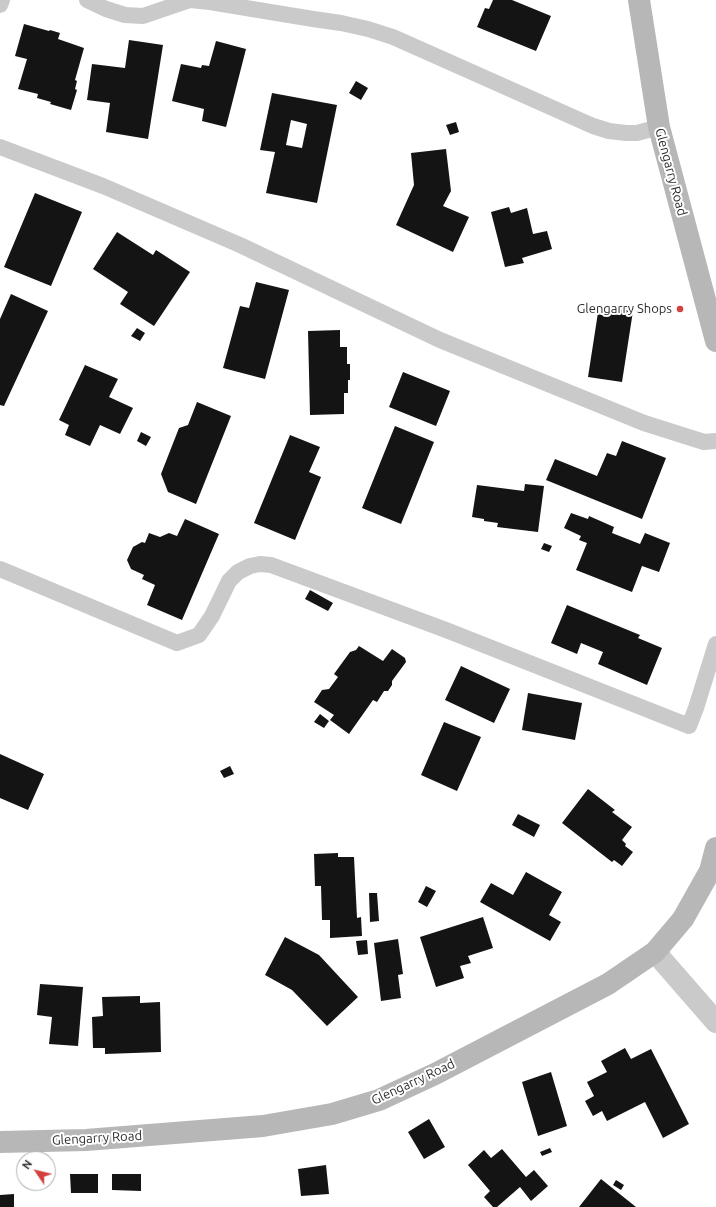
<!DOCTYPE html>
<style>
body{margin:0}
#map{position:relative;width:716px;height:1207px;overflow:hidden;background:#fff;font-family:Ubuntu,sans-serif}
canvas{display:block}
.north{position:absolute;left:16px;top:1151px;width:40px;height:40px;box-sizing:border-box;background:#fff;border:1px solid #ababab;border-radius:50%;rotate:305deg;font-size:11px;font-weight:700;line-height:16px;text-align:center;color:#2d2d2d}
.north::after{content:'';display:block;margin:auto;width:14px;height:18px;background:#d3403f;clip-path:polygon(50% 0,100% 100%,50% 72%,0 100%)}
</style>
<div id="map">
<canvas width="716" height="1207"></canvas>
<div class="north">N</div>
</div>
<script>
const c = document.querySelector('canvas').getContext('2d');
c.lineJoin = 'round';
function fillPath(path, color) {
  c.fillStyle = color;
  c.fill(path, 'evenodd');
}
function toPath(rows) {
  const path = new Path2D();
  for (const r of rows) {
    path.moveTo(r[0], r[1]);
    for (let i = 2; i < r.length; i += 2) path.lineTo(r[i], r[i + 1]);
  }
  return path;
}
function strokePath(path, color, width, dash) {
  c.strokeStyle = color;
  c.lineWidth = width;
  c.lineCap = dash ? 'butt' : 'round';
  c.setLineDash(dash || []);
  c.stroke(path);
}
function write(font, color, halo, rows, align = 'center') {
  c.font = font + ' Ubuntu,sans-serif';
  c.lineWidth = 4;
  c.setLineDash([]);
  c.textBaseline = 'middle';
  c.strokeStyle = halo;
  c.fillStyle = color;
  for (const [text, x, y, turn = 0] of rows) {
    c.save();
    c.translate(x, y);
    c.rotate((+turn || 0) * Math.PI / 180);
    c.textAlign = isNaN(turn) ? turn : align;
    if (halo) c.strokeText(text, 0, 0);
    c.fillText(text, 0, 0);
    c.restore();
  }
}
fillPath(toPath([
 [493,0,512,0,551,16,536,51,477,27,485,8,489,9],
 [24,24,49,31,50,30,60,33,58,39,84,48,75,80,77,81,75,89,77,90,71,110,50,104,51,102,37,98,38,94,18,89,27,59,15,56],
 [129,40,163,45,148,139,106,132,110,103,87,100,92,64,125,68],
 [216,41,246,49,226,127,202,121,204,109,172,101,181,64,201,68,202,65,209,66],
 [356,81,368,88,361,100,349,93],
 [272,93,337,105,317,203,266,193,275,152,260,150],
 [291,120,307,124,302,148,286,145],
 [456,122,459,132,450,135,446,125],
 [446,149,451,191,443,206,469,217,453,252,396,225,414,185,411,153],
 [35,193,82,212,51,286,4,267],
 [509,207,511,213,527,208,533,234,547,231,552,249,522,258,524,263,505,267,491,212],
 [117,232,153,255,156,250,190,272,154,326,120,304,128,292,93,269],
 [256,282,289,290,265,379,223,368,240,306,249,308],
 [11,294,48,311,4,406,0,405,0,319],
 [599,306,633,311,622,382,588,377],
 [137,328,145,333,140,341,131,336],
 [340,330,340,347,347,347,347,364,350,364,350,380,348,380,348,393,344,393,344,414,310,415,308,331],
 [85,365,118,379,109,397,133,408,120,434,100,425,90,446,65,435,69,425,59,420],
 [403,372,450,391,436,426,389,407],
 [197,402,231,416,196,504,168,492,161,474,179,428,188,425],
 [395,426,434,442,401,524,362,508],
 [141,432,151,437,146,446,137,441],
 [290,435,320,447,309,472,321,477,295,540,254,523],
 [622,441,666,458,642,519,546,480,555,459,597,476,607,453,616,456],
 [525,484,544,486,538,532,497,527,498,523,484,521,484,519,472,517,477,485,524,491],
 [571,513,588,519,589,516,614,527,612,533,640,544,645,533,670,543,659,572,642,566,632,592,576,570,587,543,579,540,581,536,564,528],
 [185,519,219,534,182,620,147,605,155,585,142,579,144,575,131,569,127,560,133,547,142,542,145,543,149,533,160,537,169,533,177,536],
 [544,543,552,546,549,552,541,549],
 [310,590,333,603,328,611,305,599],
 [567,605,640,635,638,638,662,648,647,685,598,664,603,652,581,643,577,654,551,643],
 [359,646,383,661,392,649,405,658,406,662,392,681,392,685,388,691,384,691,377,702,373,700,349,734,330,720,334,715,314,702,322,690,329,689,338,677,334,674,350,652,356,650],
 [461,666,510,689,494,723,445,700],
 [528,693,582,703,575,740,522,730],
 [320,714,329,721,324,728,314,722],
 [444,722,481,737,457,791,421,775],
 [0,754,44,774,28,810,0,798],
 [230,766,234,774,224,778,220,771],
 [588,789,615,810,612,812,632,827,622,840,626,844,625,846,633,852,622,866,614,860,612,862,562,823],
 [518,814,540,825,534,837,512,825],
 [338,853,338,857,354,857,357,918,361,917,362,936,330,938,330,920,322,920,321,886,315,886,314,854],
 [526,872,562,892,549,915,561,922,550,941,480,902,491,883,513,895],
 [426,886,436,891,427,907,418,902],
 [369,893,377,893,379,921,370,922],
 [483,917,493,948,468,956,471,963,460,966,464,978,436,987,420,937],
 [285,937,319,955,358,997,327,1026,292,990,265,975],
 [398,939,403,974,398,975,401,998,381,1001,374,943],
 [367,940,368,954,358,955,356,941],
 [40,984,83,987,78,1046,49,1044,52,1017,37,1015],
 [140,996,140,1003,160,1002,161,1052,105,1054,105,1048,93,1048,92,1017,103,1016,102,997],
 [625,1048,631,1059,651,1049,689,1124,663,1138,645,1102,607,1121,602,1111,593,1116,585,1101,594,1096,587,1082,607,1072,601,1061],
 [551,1072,567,1126,538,1136,522,1082],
 [429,1119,445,1147,424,1159,408,1132],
 [550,1148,552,1152,542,1156,540,1152],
 [502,1149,526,1177,534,1170,548,1186,531,1201,520,1187,497,1207,493,1207,484,1197,490,1191,468,1165,484,1150,491,1158],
 [326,1165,329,1194,301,1196,298,1169],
 [70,1174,98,1174,98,1193,71,1193],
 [112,1174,141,1174,141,1191,112,1190],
 [601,1179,636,1207,579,1207],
 [616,1180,624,1185,621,1190,613,1185],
 [14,1194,14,1207,0,1207,0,1195]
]), '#141414');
strokePath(toPath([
 [87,0,106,9,125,15,143,16,190,0,210,2,313,19,341,23,368,29,393,37,593,126,609,131,626,133,637,133,659,127],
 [0,5,2,0],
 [0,147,103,186,240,245,440,340,644,423,704,442,716,441],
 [0,569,177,643,199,635,212,616,229,581,238,572,250,566,260,564,271,565,446,630,689,726,696,708,716,644]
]), '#cacaca', 16);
strokePath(toPath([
 [655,952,716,1022]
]), '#cacaca', 22);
strokePath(toPath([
 [639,0,659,127,716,341],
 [0,1142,86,1140,263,1126,332,1114,379,1100,435,1074,608,984,655,952,683,919,710,871,716,848]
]), '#b7b7b7', 22);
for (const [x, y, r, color] of [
 [680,309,4,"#d3403f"]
]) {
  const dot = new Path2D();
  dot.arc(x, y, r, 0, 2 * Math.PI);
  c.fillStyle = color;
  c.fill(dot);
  strokePath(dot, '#fff', 1.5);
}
write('13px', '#2d2d2d', '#fff', [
 ["Glengarry Road",671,172,75],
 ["Glengarry Road",413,1082,-25],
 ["Glengarry Road",97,1138,-3]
]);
write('13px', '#2d2d2d', '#fff', [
 ["Glengarry Shops",672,309]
], 'right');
</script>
